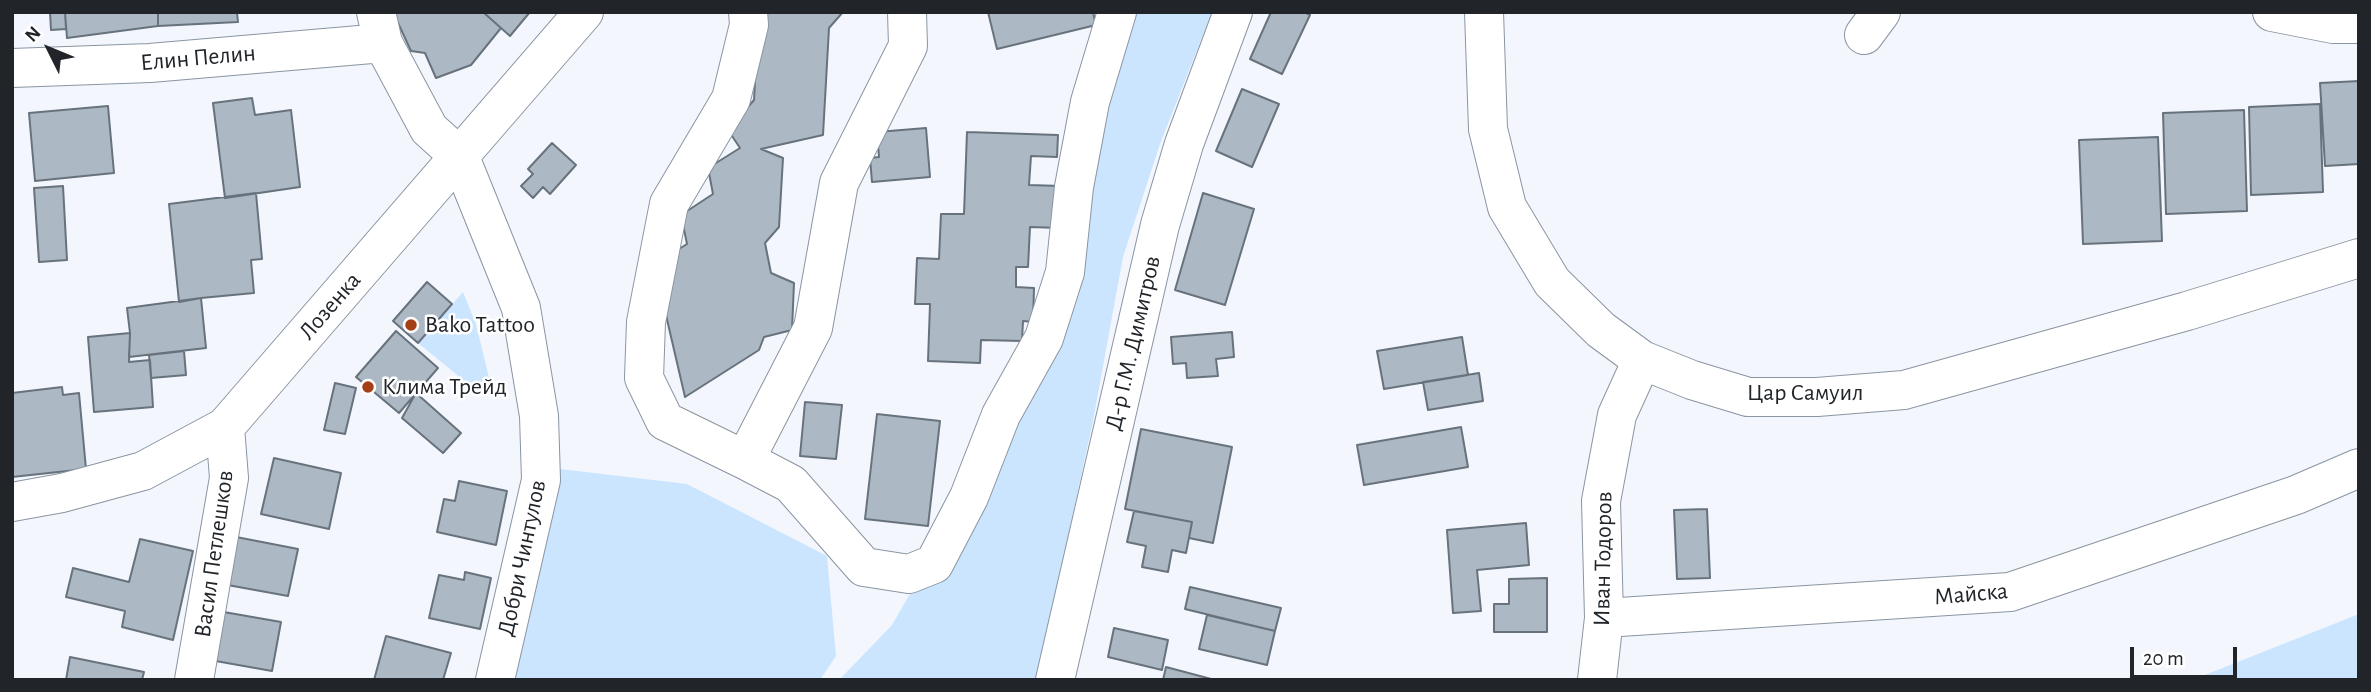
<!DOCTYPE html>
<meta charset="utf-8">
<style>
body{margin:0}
#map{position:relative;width:2371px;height:692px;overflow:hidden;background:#f3f7fd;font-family:"Alegreya Sans",sans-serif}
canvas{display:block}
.frame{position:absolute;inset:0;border:14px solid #212529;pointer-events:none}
.north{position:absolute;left:14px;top:14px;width:70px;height:70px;-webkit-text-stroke:5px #fff;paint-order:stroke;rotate:313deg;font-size:19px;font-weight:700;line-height:28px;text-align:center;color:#212529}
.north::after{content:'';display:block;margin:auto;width:24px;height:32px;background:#212529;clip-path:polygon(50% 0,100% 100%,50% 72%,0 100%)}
.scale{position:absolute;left:2130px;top:647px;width:107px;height:32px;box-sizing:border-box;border:4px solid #212529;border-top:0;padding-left:9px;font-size:21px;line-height:24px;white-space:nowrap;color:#212529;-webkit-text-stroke:5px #fff;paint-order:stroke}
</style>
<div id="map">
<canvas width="2371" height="692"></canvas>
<div class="frame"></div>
<div class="north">N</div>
<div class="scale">20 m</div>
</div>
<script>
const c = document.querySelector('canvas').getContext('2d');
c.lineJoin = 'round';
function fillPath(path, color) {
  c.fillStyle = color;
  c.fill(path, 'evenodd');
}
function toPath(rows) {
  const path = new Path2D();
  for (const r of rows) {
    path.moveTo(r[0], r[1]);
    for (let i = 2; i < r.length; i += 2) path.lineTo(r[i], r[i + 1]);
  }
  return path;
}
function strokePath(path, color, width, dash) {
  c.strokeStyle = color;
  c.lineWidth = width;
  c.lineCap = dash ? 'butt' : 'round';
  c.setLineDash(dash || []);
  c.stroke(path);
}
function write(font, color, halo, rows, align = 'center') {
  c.font = font + ' "Alegreya Sans",sans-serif';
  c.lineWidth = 5;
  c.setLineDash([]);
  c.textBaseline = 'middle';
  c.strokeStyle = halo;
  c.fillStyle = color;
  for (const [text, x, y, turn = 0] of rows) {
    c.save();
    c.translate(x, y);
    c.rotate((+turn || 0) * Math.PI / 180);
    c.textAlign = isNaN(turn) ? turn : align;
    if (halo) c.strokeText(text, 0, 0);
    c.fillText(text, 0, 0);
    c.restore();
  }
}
fillPath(toPath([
 [1120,12,1212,12,1160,144,1123,257,1093,421,1037,680,839,680,892,625,1028,388],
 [463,292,476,324,491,386,478,392,418,343],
 [560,469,687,484,827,556,836,656,820,680,512,680],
 [2359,614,2359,680,2192,680]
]), '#cbe5ff');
const building = toPath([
 [50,12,65,12,66,29,51,30,50,12],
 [65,12,158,12,158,26,67,38,65,12],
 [158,12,237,12,238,22,158,26,158,12],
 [393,12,483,12,501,28,471,65,436,78,425,53,411,51,393,12],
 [483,12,530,12,510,36,483,12],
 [767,12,843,12,829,28,823,135,761,149,783,158,779,227,765,243,771,273,794,283,792,330,764,337,759,350,685,397,662,298,671,254,687,244,681,215,713,194,708,168,740,148,728,130,754,100,758,23,767,12],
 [988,12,1093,12,1096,25,997,49,988,12],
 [1271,12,1304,12,1310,15,1282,74,1250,59,1271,12],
 [2359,81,2359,164,2325,166,2320,83,2359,81],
 [1242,89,1279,104,1252,167,1216,151,1242,89],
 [252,98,255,115,291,110,300,187,225,198,213,103,252,98],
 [2320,104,2323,192,2251,195,2249,107,2320,104],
 [108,106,114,173,35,181,29,113,108,106],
 [2244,110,2247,211,2166,214,2163,113,2244,110],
 [926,128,930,177,872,182,870,158,879,157,877,132,926,128],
 [967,132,1058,135,1057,157,1031,156,1029,185,1061,186,1059,228,1030,227,1028,267,1016,267,1016,287,1034,288,1033,322,1023,321,1022,341,981,340,980,363,928,361,930,304,915,304,917,258,939,259,941,214,964,214,967,132],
 [2158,137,2162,241,2083,244,2079,140,2158,137],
 [552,143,576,165,550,194,543,187,533,198,521,186,533,174,528,169,552,143],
 [63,186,67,260,39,262,34,188,63,186],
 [256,193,262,259,251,260,254,293,201,298,179,302,169,204,256,193],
 [1203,193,1254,209,1225,305,1175,290,1203,193],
 [427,282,452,304,418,343,393,321,427,282],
 [201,298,206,348,129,357,130,333,127,308,201,298],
 [396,331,438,368,399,413,356,377,396,331],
 [1232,332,1234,357,1216,359,1218,376,1187,378,1186,363,1173,364,1171,337,1232,332],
 [130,333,129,362,150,360,153,407,94,412,88,337,130,333],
 [1462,337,1468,375,1384,389,1377,351,1462,337],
 [184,351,186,375,151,378,149,355,184,351],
 [1479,373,1483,401,1428,410,1423,382,1479,373],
 [335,383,356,388,345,434,324,430,335,383],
 [62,387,63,395,79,393,86,469,12,477,12,393,62,387],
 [416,393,461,433,443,453,402,418,416,393],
 [805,402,842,405,836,459,800,456,805,402],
 [877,414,940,421,928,526,865,519,877,414],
 [1461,427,1468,467,1364,485,1357,445,1461,427],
 [1141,429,1232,447,1213,543,1189,538,1192,522,1125,509,1141,429],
 [274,458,341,473,329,529,261,514,274,458],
 [459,481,507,491,496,545,437,532,444,499,455,501,459,481],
 [1707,509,1710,578,1677,579,1674,510,1707,509],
 [1134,511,1192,522,1186,553,1172,550,1168,572,1142,567,1146,546,1127,542,1134,511],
 [1526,523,1529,565,1477,570,1481,611,1453,613,1447,530,1526,523],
 [231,536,298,549,288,596,222,584,231,536],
 [140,539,193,551,173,640,122,627,125,611,66,597,73,568,129,582,140,539],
 [465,572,491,578,480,629,429,618,439,575,464,580,465,572],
 [1547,578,1547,632,1494,632,1494,604,1509,604,1509,579,1547,578],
 [1190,587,1281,608,1275,631,1185,609,1190,587],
 [218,611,281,622,272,671,210,660,218,611],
 [1207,615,1275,631,1267,665,1199,649,1207,615],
 [1114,628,1168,640,1162,670,1108,657,1114,628],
 [386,636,451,653,443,680,374,680,386,636],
 [70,657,144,672,142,680,66,680,70,657],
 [1166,667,1215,680,1163,680,1166,667]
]);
fillPath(building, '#acb8c4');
strokePath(building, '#67727d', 2);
const minor = toPath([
 [376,12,383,43,429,129,460,157,521,308,539,416,541,480,495,680],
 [907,12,908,46,839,183,813,328,745,460,791,484,864,567,909,574,934,564,969,497,1001,415,1044,338,1065,272,1074,187,1090,102,1117,12],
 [1484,12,1488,129,1507,207,1552,282,1601,330,1642,360,1692,380,1748,397,1817,397,1904,390,2187,311,2359,258],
 [2272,12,2333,24,2359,24],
 [1864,35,1881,12],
 [12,68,150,63,383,43],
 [745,460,665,421,644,378,646,322,669,204,731,99,749,25,748,12],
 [12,502,62,493,143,471,225,427,584,12],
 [1604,618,2010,592,2296,495,2359,468],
 [194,680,229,478,225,427],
 [1055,680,1160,225,1184,144,1233,12],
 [1597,680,1604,618,1601,501,1617,415,1642,360]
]);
strokePath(minor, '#8a95a1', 40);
strokePath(minor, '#fff', 38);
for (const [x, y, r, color] of [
 [411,325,7,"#a53f17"],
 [368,387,7,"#a53f17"]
]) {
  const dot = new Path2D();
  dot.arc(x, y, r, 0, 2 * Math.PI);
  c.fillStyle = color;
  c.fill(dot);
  strokePath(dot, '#fff', 2.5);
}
write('24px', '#212529', '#fff', [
 ["Елин Пелин",198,58,-5],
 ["Лозенка",330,306,-49],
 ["Д-р Г.М. Димитров",1133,343,-77],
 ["Цар Самуил",1805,393],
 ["Васил Петлешков",214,554,-82],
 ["Добри Чинтулов",522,558,-78],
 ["Иван Тодоров",1603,559,-89],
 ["Майска",1971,594,-5]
]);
write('24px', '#212529', '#fff', [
 ["Bako Tattoo",425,325],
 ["Клима Трейд",382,387]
], 'left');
</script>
